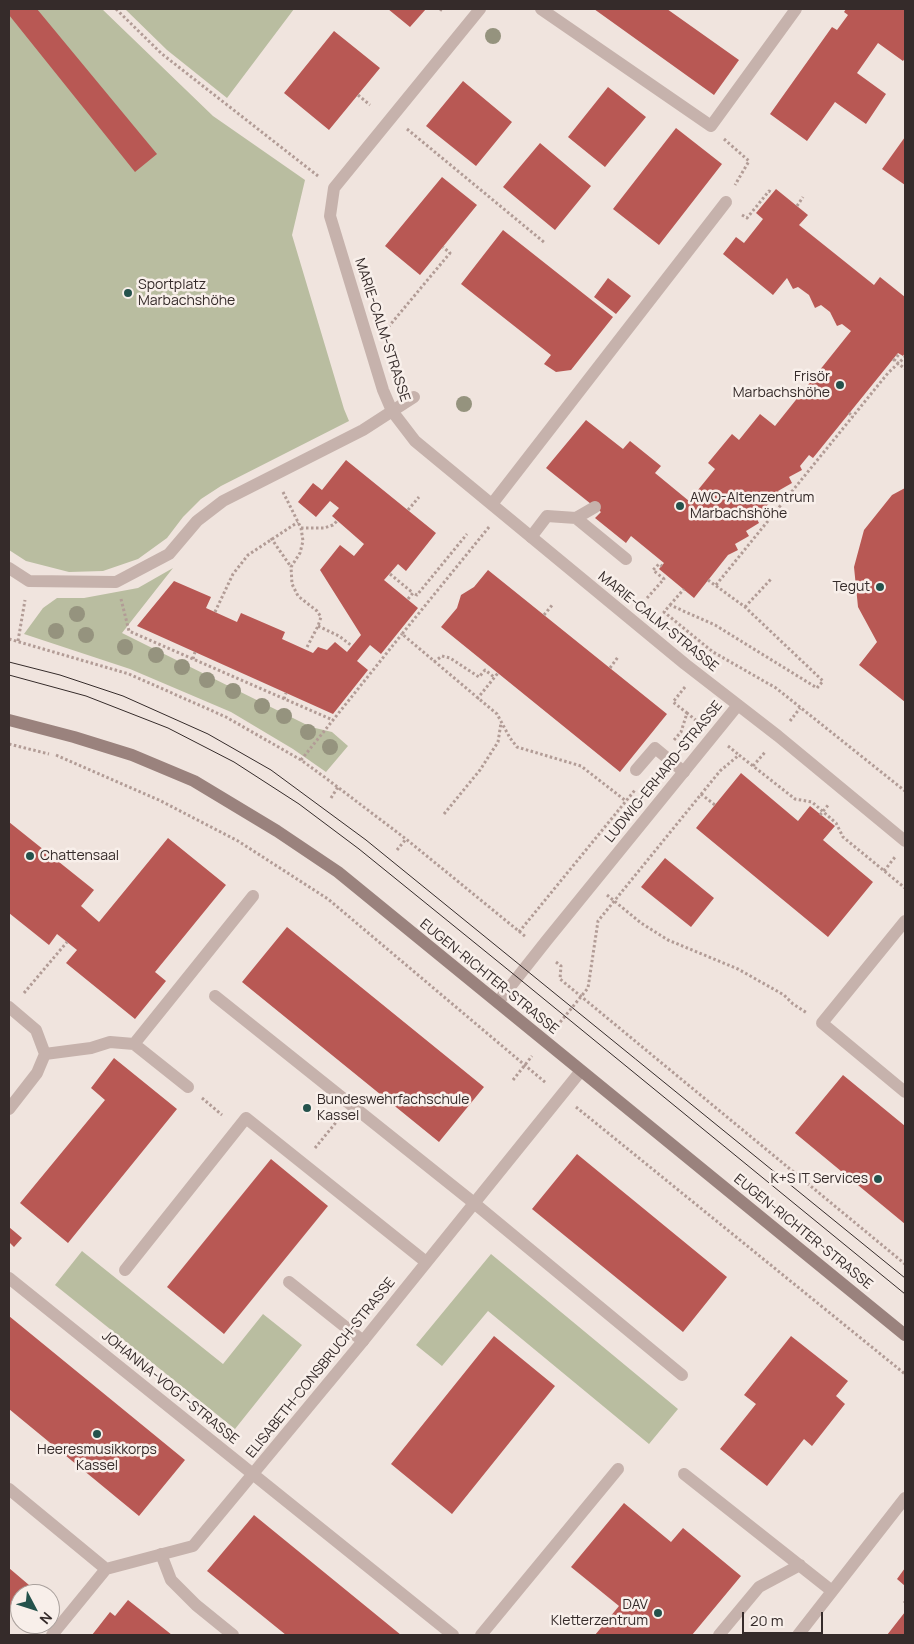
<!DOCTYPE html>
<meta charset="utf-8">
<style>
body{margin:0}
#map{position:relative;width:914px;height:1644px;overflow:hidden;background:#f0e4de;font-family:Manrope,sans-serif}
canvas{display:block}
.frame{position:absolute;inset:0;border:10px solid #352b2a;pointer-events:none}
.north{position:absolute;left:10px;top:1584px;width:50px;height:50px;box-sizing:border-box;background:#f8efea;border:1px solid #aaa19d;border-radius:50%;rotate:130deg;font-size:14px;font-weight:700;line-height:20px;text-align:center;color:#352b2a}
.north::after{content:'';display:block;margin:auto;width:18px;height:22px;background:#24524c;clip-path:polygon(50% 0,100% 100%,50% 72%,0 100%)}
.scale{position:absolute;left:742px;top:1612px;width:81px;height:22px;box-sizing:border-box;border:2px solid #352b2a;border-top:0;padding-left:6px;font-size:15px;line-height:18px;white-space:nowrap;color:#352b2a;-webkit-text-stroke:4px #f8efea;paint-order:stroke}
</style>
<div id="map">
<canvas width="914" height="1644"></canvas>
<div class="frame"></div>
<div class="north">N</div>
<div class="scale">20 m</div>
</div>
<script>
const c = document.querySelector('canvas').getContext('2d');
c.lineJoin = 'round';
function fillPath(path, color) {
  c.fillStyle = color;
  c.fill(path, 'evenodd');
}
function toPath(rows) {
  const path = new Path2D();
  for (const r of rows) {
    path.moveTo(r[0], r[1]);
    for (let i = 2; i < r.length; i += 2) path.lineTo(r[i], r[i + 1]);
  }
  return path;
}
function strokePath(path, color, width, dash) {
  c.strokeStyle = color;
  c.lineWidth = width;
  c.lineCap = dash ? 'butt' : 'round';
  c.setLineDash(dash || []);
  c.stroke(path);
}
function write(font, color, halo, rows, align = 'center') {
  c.font = font + ' Manrope,sans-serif';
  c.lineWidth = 5;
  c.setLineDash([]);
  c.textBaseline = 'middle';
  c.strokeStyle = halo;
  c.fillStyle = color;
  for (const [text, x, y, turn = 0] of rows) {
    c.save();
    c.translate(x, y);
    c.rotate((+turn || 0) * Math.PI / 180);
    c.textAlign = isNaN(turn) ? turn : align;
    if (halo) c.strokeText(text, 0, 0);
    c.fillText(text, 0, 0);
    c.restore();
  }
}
fillPath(toPath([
 [9,9,102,9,213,116,305,180,292,235,344,409,349,421,221,486,201,499,183,517,167,538,138,559,103,571,69,572,26,561,9,550],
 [125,9,294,9,227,98,167,50],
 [173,568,122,633,311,727,332,732,348,746,326,772,293,749,231,712,130,669,24,634,43,608,57,598,84,598,138,588],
 [82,1251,223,1364,263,1314,302,1345,235,1429,55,1285],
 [491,1254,678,1409,649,1444,488,1311,442,1366,416,1345]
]), '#b9bda0');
fillPath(toPath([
 [9,9,37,9,157,154,135,172,9,15],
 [388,9,426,9,410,27],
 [594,9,667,9,739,60,714,95],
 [846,9,905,9,905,58,903,61,878,43,857,73,886,94,866,124,835,102,807,141,770,114,832,27,837,30,848,15,844,12],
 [334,31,380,68,329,130,284,93],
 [463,81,512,122,476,166,426,126],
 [608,87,646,117,605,167,568,137],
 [676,128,722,164,659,245,613,209],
 [905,137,905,185,882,169],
 [540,143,591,186,555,230,503,187],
 [442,177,477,205,420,275,385,246],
 [776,189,808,215,799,225,874,285,880,277,905,297,905,353,903,356,898,353,813,458,809,455,800,466,802,470,789,477,792,483,778,491,781,496,767,505,769,510,756,517,759,523,746,531,749,536,735,544,738,550,728,555,694,598,659,569,664,563,631,536,626,543,595,518,601,512,546,468,586,420,623,449,630,441,661,466,655,473,689,501,715,469,708,463,732,434,739,440,760,414,775,426,851,331,842,324,837,326,830,312,821,305,815,308,809,295,798,287,793,289,787,278,773,295,723,254,736,237,744,243,763,219,756,213],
 [503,230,613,317,571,370,556,372,544,364,551,355,461,284],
 [608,278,631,296,616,314,594,297],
 [346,460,436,533,406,571,398,564,384,580,418,608,381,654,370,645,357,661,368,670,333,714,137,626,174,581,211,597,206,608,237,622,241,613,285,632,282,639,313,653,318,647,327,650,335,642,347,652,361,635,320,570,340,545,354,556,364,544,332,516,339,508,330,501,316,517,298,502,313,483,322,490],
 [905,488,905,702,859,665,877,642,858,607,854,567,864,530,892,495],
 [488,570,667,714,620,772,441,627,457,608,461,595,474,587],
 [741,773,798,821,810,806,835,826,823,840,873,882,828,937,696,828],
 [9,822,94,890,81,906,99,922,168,838,226,885,155,972,166,981,135,1019,66,963,77,950,57,934,49,945,9,913],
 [665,858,714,898,691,927,641,887],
 [287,927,484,1087,439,1142,242,982],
 [114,1058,177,1109,68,1243,20,1203,105,1100,91,1088],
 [843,1075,905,1126,905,1224,795,1133],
 [577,1154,727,1277,683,1332,532,1209],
 [271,1159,328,1206,224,1334,167,1287],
 [9,1227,22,1238,14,1247,9,1242],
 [9,1316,185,1460,139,1516,9,1409],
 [494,1336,555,1386,452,1514,391,1464],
 [791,1336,848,1381,836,1396,845,1404,812,1446,804,1439,767,1486,720,1449,756,1404,744,1395],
 [624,1503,671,1542,683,1528,741,1576,692,1635,595,1635,619,1606,571,1567],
 [254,1515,401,1635,286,1635,207,1571],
 [9,1568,29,1585,22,1594,20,1594,20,1597,9,1610],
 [905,1568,905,1586,897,1579],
 [128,1600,172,1635,92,1635,110,1612,115,1616],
 [905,1612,905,1635,887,1635]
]), '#b85854');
strokePath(toPath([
 [116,9,162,54,318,176],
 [440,9,443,11],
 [358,95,370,105],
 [407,129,545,243],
 [724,139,749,161,735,185],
 [797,206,803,197],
 [742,215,747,218,769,191,772,193],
 [385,331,450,253,443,247],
 [893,359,905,369],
 [894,361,899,354],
 [849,413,853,417],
 [283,492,301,528,303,541,300,553,291,567,292,584,298,596,317,611,321,617,318,626,306,649],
 [408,510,419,497],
 [489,527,402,634,497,714,510,738,517,747,581,766,626,801],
 [301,528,324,528,333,525,337,521],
 [271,538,291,567],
 [390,574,413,593],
 [708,580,745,607,823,681,817,688,715,625,670,605,664,612,713,652,776,688,905,791],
 [716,585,888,373,905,357],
 [647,598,664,579,653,570,659,564,662,566],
 [121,599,129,631,333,720],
 [408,599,413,593,417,595,467,534],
 [670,605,684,589],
 [745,607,772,578],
 [215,612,233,574,248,555,298,522],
 [544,615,553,604],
 [318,626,339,636,352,646],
 [9,639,129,674,226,717,301,760,323,776,406,839,526,937],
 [18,641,25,600],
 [193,659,195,652],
 [434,662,442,656,450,658,479,677,485,670,494,677],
 [610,668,618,657],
 [685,687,673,702,687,713],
 [284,699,286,693],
 [477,699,498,673],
 [790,721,800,708],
 [674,740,681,732,687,713,698,722],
 [9,744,49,754],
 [728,746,739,755],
 [56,755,159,800,238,841,328,899,546,1083],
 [301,760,402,634],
 [753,766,766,751],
 [701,794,715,805],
 [331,798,338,787],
 [444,814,480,770,498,742,501,723],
 [820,815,829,804],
 [397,850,406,839],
 [884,871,895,857],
 [607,895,641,923,668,940,738,969,784,995,793,1004,807,1013],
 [519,932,635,790],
 [556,962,561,966,560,979,905,1264],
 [24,993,67,942],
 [557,1026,588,988,598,921,720,771,739,755,795,799,812,802,836,823,843,837,905,888],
 [513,1080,532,1056],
 [202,1098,222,1115],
 [576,1107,905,1374],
 [315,1148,338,1120],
 [904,1603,905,1602]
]), '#b29c96', 3, [2.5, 2.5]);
strokePath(toPath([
 [492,504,726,202],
 [576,518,595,507],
 [531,537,547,516,576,518,626,559],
 [9,568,29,581,116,582,169,554,197,521,223,501,363,430,414,397],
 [636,770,655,748,684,772],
 [905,921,822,1023,905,1092],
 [215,996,474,1203,682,1375],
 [134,1044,188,1087],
 [45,1054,91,1048,110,1042,134,1044,253,896],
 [125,1270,246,1118,426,1262],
 [289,1282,363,1341],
 [684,1474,832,1591],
 [161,1554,171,1580,196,1605,233,1635],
 [481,1635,618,1469],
 [719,1635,759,1587,800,1565]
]), '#c6b2ac', 12);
strokePath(toPath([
 [480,9,334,188,330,216,383,390,392,411,415,441,685,664,778,736,905,841],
 [541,9,711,126,796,9],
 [498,1002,547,940,738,705],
 [9,1007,36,1030,45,1054,37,1073,9,1109],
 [9,1278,453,1635],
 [9,1489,106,1569],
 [52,1635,106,1569,193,1546,363,1341,580,1072],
 [798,1635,905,1498]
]), '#c6b2ac', 12);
strokePath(toPath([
 [9,720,74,737,132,755,194,781,277,831,338,872,905,1335]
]), '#9a827d', 12);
strokePath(toPath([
 [9,662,60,675,123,696,208,734,271,770,366,840,905,1278],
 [9,675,86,696,168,728,234,762,299,804,359,849,517,977,905,1294]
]), '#352b2a', 1);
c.fillStyle = '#95937e';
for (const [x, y] of [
 [493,36],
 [464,404],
 [77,614],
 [56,631],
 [86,635],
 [125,647],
 [156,655],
 [182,667],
 [207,680],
 [233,691],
 [262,706],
 [284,716],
 [308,732],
 [330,747]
]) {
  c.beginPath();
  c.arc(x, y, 8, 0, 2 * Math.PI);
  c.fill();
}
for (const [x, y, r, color] of [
 [128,293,5,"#24524c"],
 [840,385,5,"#24524c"],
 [680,506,5,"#24524c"],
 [880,587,5,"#24524c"],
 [30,856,5,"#24524c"],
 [307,1108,5,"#24524c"],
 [878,1179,5,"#24524c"],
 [97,1434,5,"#24524c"],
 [658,1613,5,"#24524c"]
]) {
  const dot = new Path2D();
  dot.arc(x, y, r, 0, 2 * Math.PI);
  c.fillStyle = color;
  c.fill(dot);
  strokePath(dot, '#f8efea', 2);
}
write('14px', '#352b2a', '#f8efea', [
 ["Sportplatz",138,285],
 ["Marbachshöhe",138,301],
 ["Frisör",830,377,"right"],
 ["Marbachshöhe",830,393,"right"],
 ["AWO-Altenzentrum",690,498],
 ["Marbachshöhe",690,514],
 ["Tegut",870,587,"right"],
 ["Chattensaal",40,856],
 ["Bundeswehrfachschule",317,1100],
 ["Kassel",317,1116],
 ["K+S IT Services",868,1179,"right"],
 ["Heeresmusikkorps",97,1450,"center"],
 ["Kassel",97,1466,"center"],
 ["DAV",648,1605,"right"],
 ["Kletterzentrum",648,1621,"right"]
], 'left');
write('14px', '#352b2a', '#f8efea', [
 ["MARIE-CALM-STRASSE",382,330,72],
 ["MARIE-CALM-STRASSE",658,622,39],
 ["LUDWIG-ERHARD-STRASSE",664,772,-51],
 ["EUGEN-RICHTER-STRASSE",489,977,39],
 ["EUGEN-RICHTER-STRASSE",803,1232,39],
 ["ELISABETH-CONSBRUCH-STRASSE",321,1368,-51],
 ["JOHANNA-VOGT-STRASSE",170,1388,39]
]);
</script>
